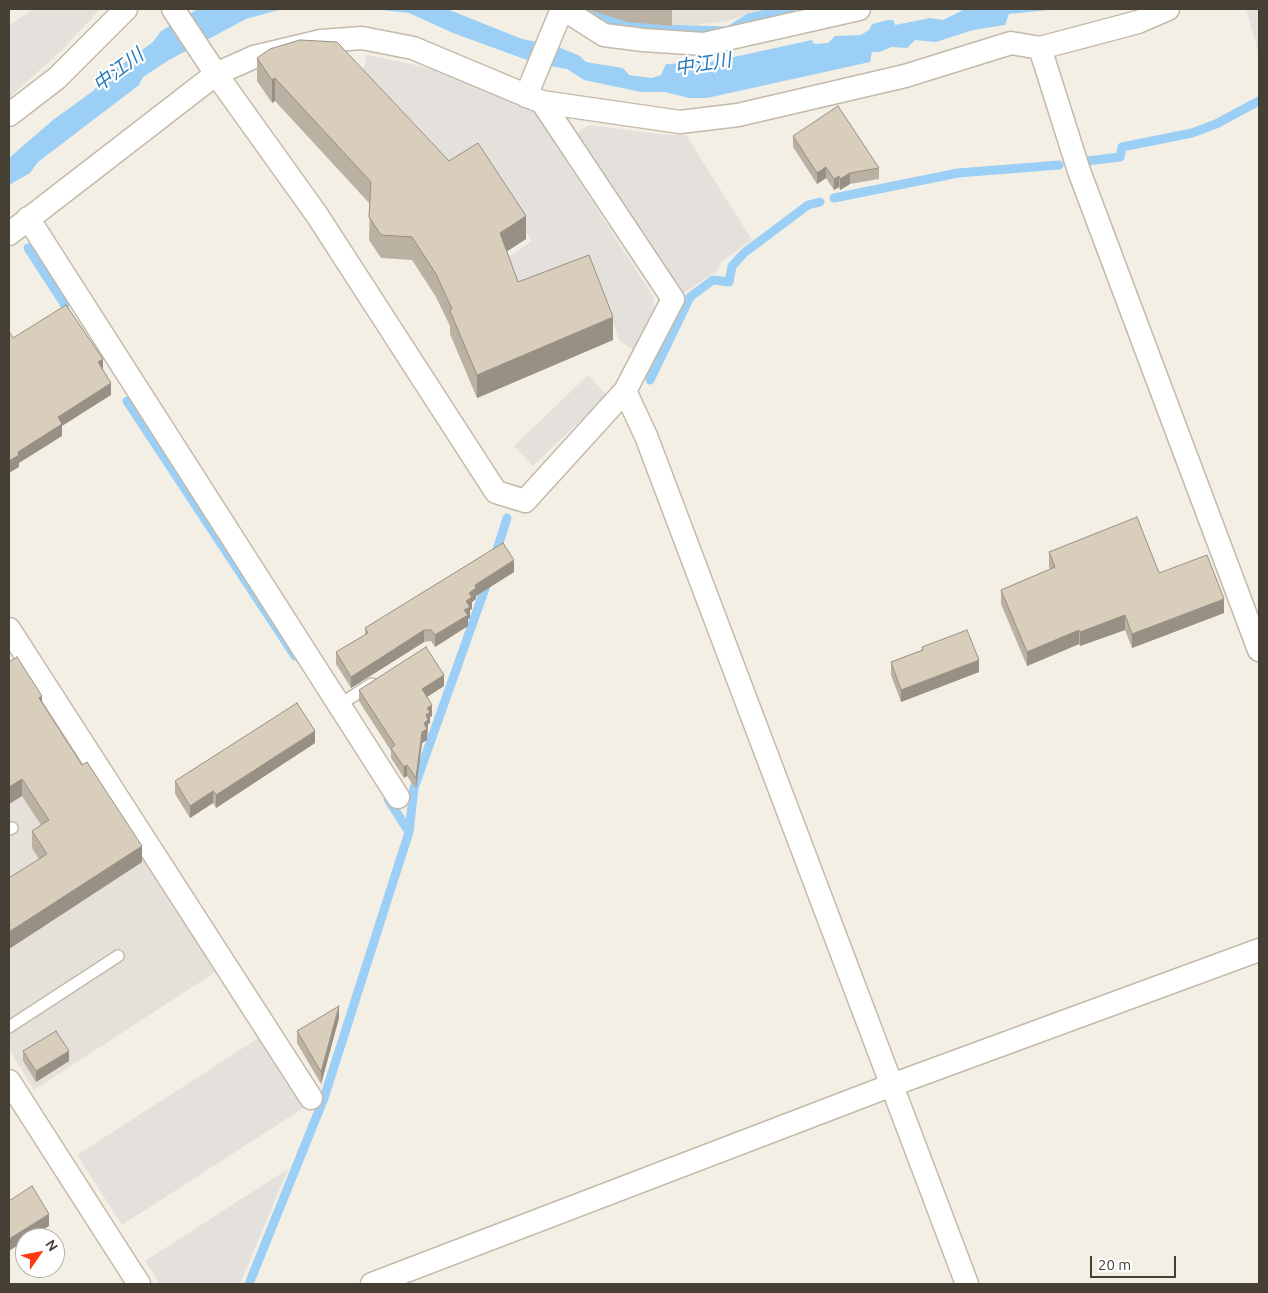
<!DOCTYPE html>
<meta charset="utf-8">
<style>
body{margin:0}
#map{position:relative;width:1268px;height:1293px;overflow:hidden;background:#f4efe5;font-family:Ubuntu,sans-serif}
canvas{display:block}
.frame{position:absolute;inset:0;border:10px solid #463f34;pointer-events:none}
.north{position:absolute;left:15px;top:1228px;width:50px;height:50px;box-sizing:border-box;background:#fff;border:1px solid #b5b2ae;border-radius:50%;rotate:57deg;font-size:14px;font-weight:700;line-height:20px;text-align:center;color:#463f34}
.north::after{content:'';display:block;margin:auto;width:18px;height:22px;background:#ff3910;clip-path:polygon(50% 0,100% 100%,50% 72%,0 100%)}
.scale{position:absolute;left:1090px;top:1256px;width:86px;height:22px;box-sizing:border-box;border:2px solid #463f34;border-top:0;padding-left:6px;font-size:15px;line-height:18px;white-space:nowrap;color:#463f34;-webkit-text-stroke:4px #fff;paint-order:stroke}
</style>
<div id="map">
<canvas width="1268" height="1293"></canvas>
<div class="frame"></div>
<div class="north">N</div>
<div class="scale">20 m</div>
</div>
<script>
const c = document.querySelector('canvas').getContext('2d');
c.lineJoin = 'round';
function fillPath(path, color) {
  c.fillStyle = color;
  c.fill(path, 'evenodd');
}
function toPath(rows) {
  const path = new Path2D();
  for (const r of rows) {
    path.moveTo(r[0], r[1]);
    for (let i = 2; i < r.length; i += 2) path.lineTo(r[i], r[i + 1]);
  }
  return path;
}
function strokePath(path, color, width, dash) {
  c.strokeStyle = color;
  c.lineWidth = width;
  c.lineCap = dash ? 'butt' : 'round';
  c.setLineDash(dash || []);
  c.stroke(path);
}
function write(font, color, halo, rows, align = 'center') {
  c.font = font + ' Ubuntu,"Noto Sans JP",sans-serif';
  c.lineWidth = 4.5;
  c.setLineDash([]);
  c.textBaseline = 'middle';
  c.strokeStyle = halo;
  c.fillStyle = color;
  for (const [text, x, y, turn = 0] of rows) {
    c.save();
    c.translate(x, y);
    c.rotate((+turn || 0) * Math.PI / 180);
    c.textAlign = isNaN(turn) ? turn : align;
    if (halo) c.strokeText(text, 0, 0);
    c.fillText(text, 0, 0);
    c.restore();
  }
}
fillPath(toPath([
 [583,9,771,9,726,21,673,28,628,23,584,11],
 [55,721,217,971,34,1090,9,1050,9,751]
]), '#e6e0da');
fillPath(toPath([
 [34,9,100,9,62,50,9,98,9,25],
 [1246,9,1259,9,1259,55],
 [366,55,450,72,531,107,653,296,655,311,634,351,619,340,595,270,523,297,508,257,532,241,479,159,452,176,361,83],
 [589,125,659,134,686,135,752,240,722,261,717,271,679,296,574,135],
 [588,375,607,395,533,466,514,446],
 [260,1037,305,1107,122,1225,77,1155],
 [288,1169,240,1284,160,1284,145,1261]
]), '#e4e1dd');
fillPath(toPath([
 [198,9,304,9,279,10,246,19,169,60,143,77,139,85,38,162,30,173,9,185,9,158,53,120,93,91,111,72,153,42,161,31],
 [371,9,447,9,522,39,556,46,580,56,586,62,623,68,629,75,652,78,661,75,666,64,711,62,812,40,814,44,828,43,835,36,861,35,869,30,872,24,888,20,893,20,895,25,930,18,943,20,965,9,1060,9,1009,14,1005,25,973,30,936,42,915,40,907,48,891,47,880,52,872,52,870,62,707,98,689,98,665,92,641,92,584,80,567,69,538,64,453,33,409,13]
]), '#9ccff5');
strokePath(toPath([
 [584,13,621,23,655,29,728,31,749,18,790,9],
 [1087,161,1120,157,1122,147,1192,133,1216,124,1259,101],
 [834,198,958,173,1059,165],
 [28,248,65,305],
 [650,380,690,297,713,280,729,282,732,266,744,253,808,205,820,202],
 [127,401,295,656],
 [495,556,507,518],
 [409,832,414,788,488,580],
 [249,1284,324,1098,409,832,388,799]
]), '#9ccff5', 9);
const service = toPath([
 [339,705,372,684],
 [9,829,12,828],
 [9,1027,118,956]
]);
const minor = toPath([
 [173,9,216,74,317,215,496,492,525,501,625,391,673,299,542,102],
 [563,9,604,35,643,40,704,44,859,9],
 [1040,48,1138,22,1168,9],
 [526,96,562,9],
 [9,115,57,78,126,9],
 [28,218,398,797],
 [9,234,216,74,254,57,321,41,362,38,413,48,542,102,680,122,738,115,905,76,1011,43,1040,48,1079,171,1259,650],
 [625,391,646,436,967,1284],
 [9,629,311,1098],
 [9,1081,139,1284],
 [372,1284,892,1085,1259,950]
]);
strokePath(service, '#c3baa9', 14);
strokePath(minor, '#c3baa9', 25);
strokePath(service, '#fff', 11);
strokePath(minor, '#fff', 22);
fillPath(toPath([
 [588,9,672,9,672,26,628,22,589,10],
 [257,58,449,161,526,239,507,251,518,282,613,340,477,398,450,334,450,326,436,297,412,260,381,258,369,240,370,204,275,101,272,103,257,81],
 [793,136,879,168,879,179,850,184,840,190,839,187,834,190,826,178,817,184,793,147],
 [1049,552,1159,573,1224,613,1132,648,1125,630,1080,646,1079,644,1027,666,1001,604,1001,590,1050,569,1049,566],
 [514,572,476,596,476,599,472,602,472,609,470,610,470,618,468,619,468,626,435,647,431,641,424,642,351,688,336,664,336,652,365,635,365,628],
 [922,647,979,672,901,702,891,675,891,662,922,650],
 [9,662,42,703,142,862,9,949,9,878,39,859,32,848,32,831,41,825,22,796,9,804],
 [444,686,427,697,432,716,430,717,430,723,428,724,427,740,422,743,416,789,407,776,404,778,391,758,391,751,359,701,359,690],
 [315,743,216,808,213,803,190,818,175,794,175,781],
 [339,1018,321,1084,297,1043,297,1031],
 [23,1051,69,1061,36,1082,23,1061]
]), '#bbb1a2');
fillPath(toPath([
 [275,78,275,101,272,103,272,80],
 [826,167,826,178,817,184,817,173],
 [850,173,850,184,840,190,840,179],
 [839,176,839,187,834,190,834,179],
 [526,216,526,239,500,256,500,233],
 [613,317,613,340,477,398,477,375],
 [103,359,103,371,98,362],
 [111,383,111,395,62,426,62,436,19,463,19,467,9,473,9,461,18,452,58,417],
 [514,560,514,572,476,596,476,599,472,602,472,609,470,610,470,618,468,619,468,626,435,647,435,635,464,610,469,593,475,585],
 [1224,599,1224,613,1132,648,1132,634],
 [1125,615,1125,630,1080,646,1080,632],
 [424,630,424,642,351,688,351,677],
 [1079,630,1079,644,1027,666,1027,652],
 [979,660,979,672,901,702,901,690],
 [444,675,444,686,422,700,422,689],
 [42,696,42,712,39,698],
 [432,705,432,716,430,717,430,723,428,724,427,740,422,743,416,789,416,778,424,723,427,708],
 [315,731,315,743,216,808,216,795],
 [407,765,407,776,404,778,404,767],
 [22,779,22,796,9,804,9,787],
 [213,791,213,803,190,818,190,806],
 [142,846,142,862,9,949,9,932],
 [339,1006,339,1018,321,1084,321,1072],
 [69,1051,69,1061,36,1082,36,1071],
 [49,1214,49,1226,30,1238,25,1238,25,1241,9,1251,9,1239]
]), '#989084');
const building = toPath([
 [300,40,337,42,449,161,478,143,526,216,500,233,518,282,589,255,613,317,477,375,450,311,452,309,436,274,412,237,381,235,369,217,371,182,275,78,272,80,257,58,270,49,300,40],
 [838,106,879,168,850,173,840,179,839,176,834,179,826,167,817,173,793,136,838,106],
 [66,305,103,359,98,362,111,383,58,417,62,424,18,452,19,455,9,461,9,331,13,338,66,305],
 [1137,517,1159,573,1207,555,1224,599,1132,634,1125,615,1080,632,1079,630,1027,652,1001,590,1055,567,1049,552,1137,517],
 [503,543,514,560,475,585,476,588,469,593,472,597,466,601,470,607,464,610,468,615,435,635,431,630,424,630,351,677,336,652,368,633,365,628,503,543],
 [967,630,979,660,901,690,891,662,923,650,922,647,967,630],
 [426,647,444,675,422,689,432,705,427,708,430,712,426,715,428,720,424,723,427,729,422,732,416,778,407,765,404,767,391,748,395,745,359,690,426,647],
 [17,657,42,696,39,698,82,765,87,762,142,846,9,932,9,878,47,854,32,831,49,820,22,779,9,787,9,662,17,657],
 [297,703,315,731,216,795,213,791,190,806,175,781,297,703],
 [339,1006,321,1072,297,1031,339,1006],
 [56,1031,69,1051,36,1071,23,1051,56,1031],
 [32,1186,49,1214,9,1239,9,1201,32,1186]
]);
fillPath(building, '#d9cebc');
strokePath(building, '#989084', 1);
write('italic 19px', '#2578ba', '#fff', [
 ["中江川",703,64,-9],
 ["中江川",118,70,-37]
]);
</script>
